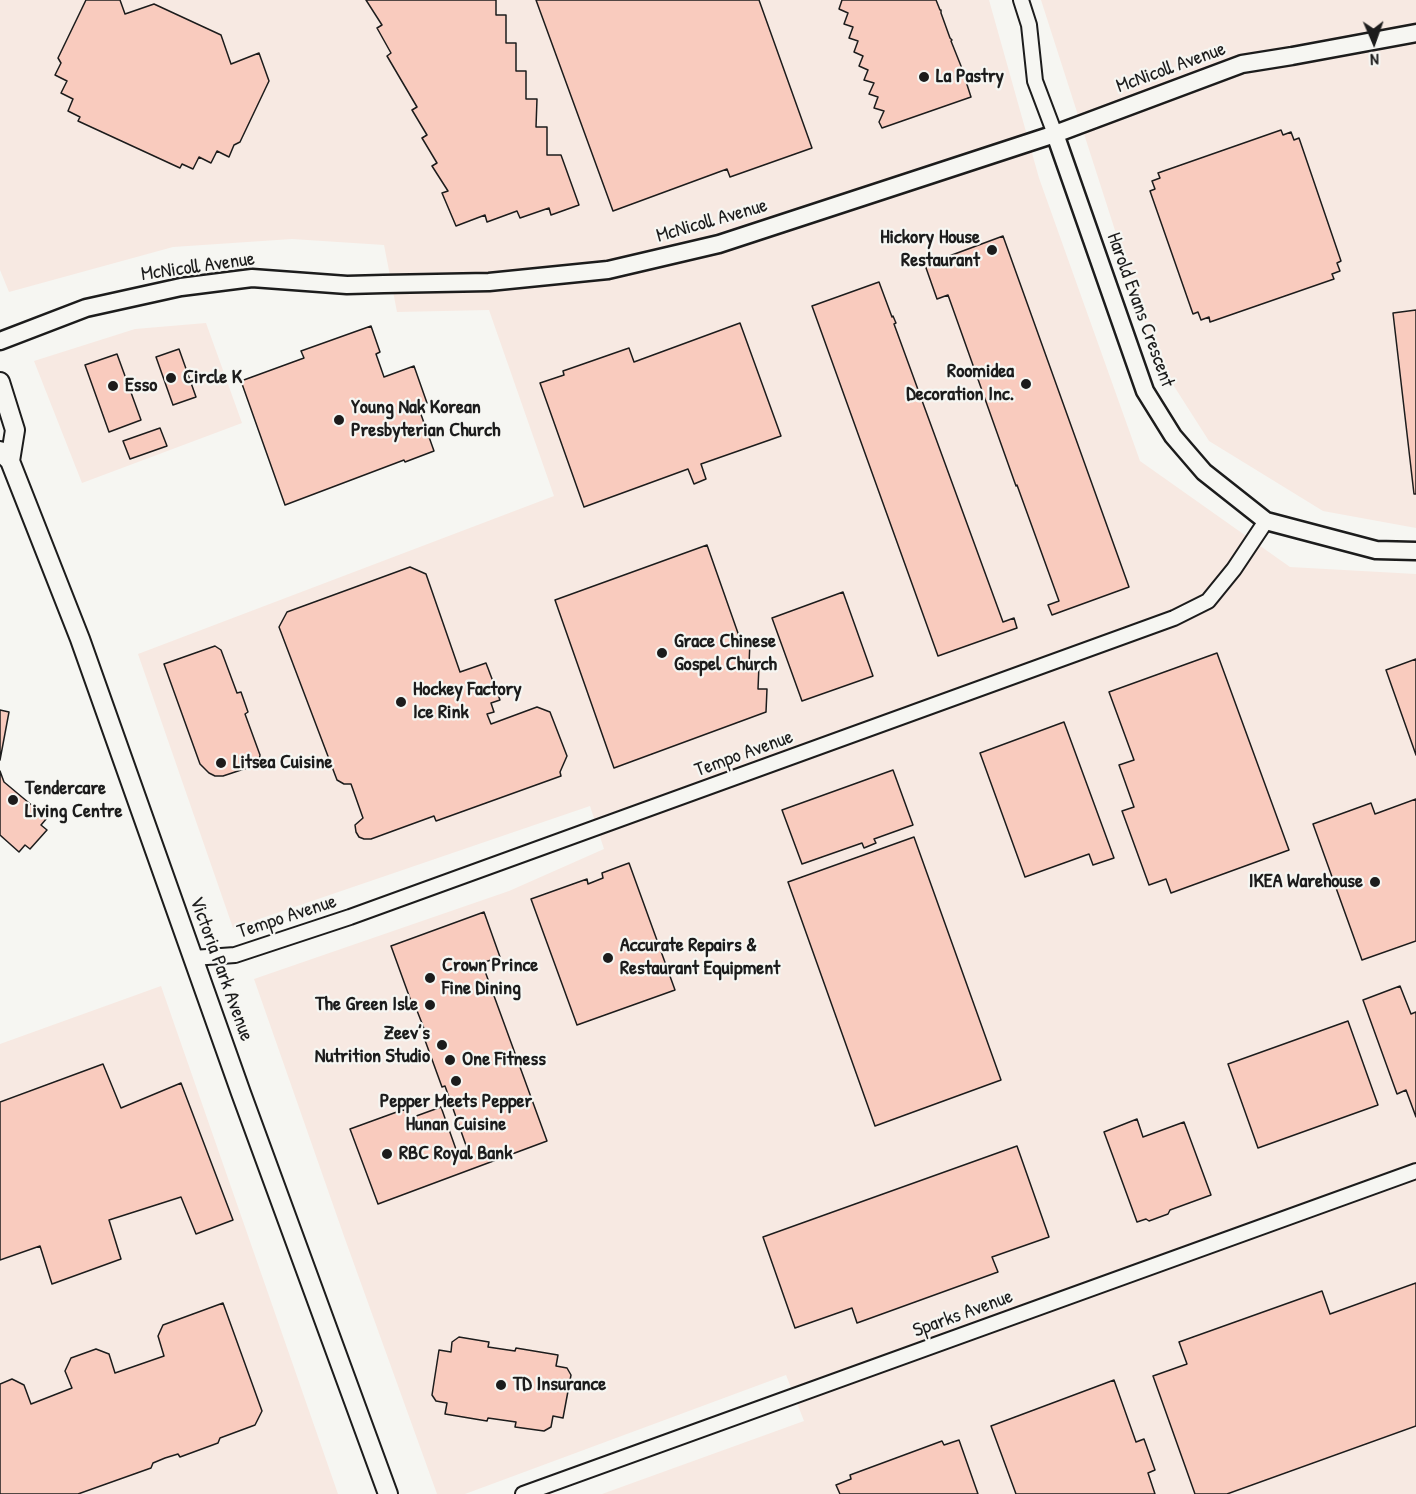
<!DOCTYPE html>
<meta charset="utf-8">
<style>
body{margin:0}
#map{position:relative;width:1416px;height:1494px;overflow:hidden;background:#f6f6f2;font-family:"Patrick Hand",sans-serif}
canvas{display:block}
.north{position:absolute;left:1344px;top:12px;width:60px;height:60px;-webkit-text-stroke:4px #f6f6f2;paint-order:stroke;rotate:178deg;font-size:16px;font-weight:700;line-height:24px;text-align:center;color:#1c1c1c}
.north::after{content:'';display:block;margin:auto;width:21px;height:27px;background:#1c1c1c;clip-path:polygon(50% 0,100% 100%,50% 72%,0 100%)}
</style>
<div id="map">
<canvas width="1416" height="1494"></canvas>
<div class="north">N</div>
</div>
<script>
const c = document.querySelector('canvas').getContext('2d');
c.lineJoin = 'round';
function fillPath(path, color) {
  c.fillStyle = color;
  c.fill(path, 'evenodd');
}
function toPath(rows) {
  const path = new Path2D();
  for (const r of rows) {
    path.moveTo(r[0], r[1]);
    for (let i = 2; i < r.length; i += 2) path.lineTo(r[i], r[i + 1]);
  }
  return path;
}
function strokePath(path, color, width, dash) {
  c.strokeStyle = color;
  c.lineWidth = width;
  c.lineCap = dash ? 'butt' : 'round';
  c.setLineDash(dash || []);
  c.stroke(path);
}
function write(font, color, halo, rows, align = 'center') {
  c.font = font + ' "Patrick Hand",sans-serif';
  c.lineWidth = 4.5;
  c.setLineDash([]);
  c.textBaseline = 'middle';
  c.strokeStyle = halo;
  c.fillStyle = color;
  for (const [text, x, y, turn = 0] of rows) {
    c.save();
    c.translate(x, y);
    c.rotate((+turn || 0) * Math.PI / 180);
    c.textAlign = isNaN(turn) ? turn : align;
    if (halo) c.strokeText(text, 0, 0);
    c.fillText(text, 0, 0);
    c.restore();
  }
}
fillPath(toPath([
 [0,0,989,0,1039,178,1140,461,1290,567,1416,574,1416,1494,602,1494,804,1421,786,1375,465,1494,437,1494,345,1239,254,979,509,891,604,849,590,806,233,928,138,654,554,496,489,310,397,312,384,245,292,239,173,247,9,292,0,270],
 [1041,0,1416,0,1416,528,1323,511,1209,441,1156,358],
 [206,323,242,423,82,483,34,361,135,329],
 [161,986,338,1494,0,1494,0,1044]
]), '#f7e9e2');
const building = toPath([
 [86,0,120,0,125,14,154,4,221,35,231,64,259,53,269,81,240,142,234,145,229,157,217,151,211,163,199,157,193,169,182,164,180,168,78,121,80,117,68,111,73,99,61,93,67,81,55,75,61,63,58,58,86,0],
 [366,0,496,0,496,15,506,15,506,43,516,43,516,71,526,71,526,99,537,99,536,127,547,127,547,155,561,155,579,205,551,215,549,208,520,218,517,211,487,222,485,215,456,226,442,193,448,191,432,166,437,163,422,138,427,135,412,110,417,107,387,56,391,53,377,28,382,25,366,0],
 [536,0,759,0,812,148,730,177,727,169,613,211,536,0],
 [842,0,936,0,940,10,941,10,941,13,950,38,952,40,951,41,961,66,971,97,882,128,879,122,884,111,874,108,878,97,869,94,874,83,864,80,868,70,859,66,863,56,854,52,858,41,849,38,853,27,844,24,848,13,839,9,842,0],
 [1281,130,1283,135,1291,132,1294,140,1299,138,1341,261,1337,263,1340,271,1332,274,1334,279,1210,322,1209,317,1201,320,1198,312,1193,314,1150,191,1155,189,1152,181,1160,178,1158,173,1281,130],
 [1003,236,1129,587,1052,615,1048,605,1059,601,1017,485,1016,486,948,295,937,299,925,265,1003,236],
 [879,282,892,317,893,316,896,323,894,324,1003,622,1014,618,1017,628,938,656,812,306,879,282],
 [1416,310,1416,494,1414,494,1393,313,1416,310],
 [740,323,781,436,701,464,706,479,694,484,688,469,584,507,540,383,564,375,563,371,629,348,634,362,740,323],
 [371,326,380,352,376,354,384,377,414,366,427,403,418,406,434,451,405,462,404,460,285,505,241,381,304,358,301,351,371,326],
 [179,349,196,397,173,405,156,357,179,349],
 [117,354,141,420,109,432,85,365,117,354],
 [160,428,167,446,130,459,123,441,160,428],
 [707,545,739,636,739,641,750,641,749,665,759,665,758,689,767,689,766,712,614,768,555,600,707,545],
 [410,567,426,574,460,672,486,663,500,700,491,703,494,712,487,714,491,724,537,707,550,712,567,756,560,772,561,776,436,821,434,816,371,839,364,839,359,837,356,832,355,825,363,818,351,784,344,784,337,780,279,627,287,612,410,567],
 [843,592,873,676,802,701,772,618,843,592],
 [215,646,221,650,237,693,241,692,248,712,245,714,260,755,259,761,256,765,223,776,215,776,209,773,200,764,164,664,215,646],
 [1217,653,1289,850,1171,893,1166,879,1149,885,1122,811,1134,807,1119,765,1134,760,1109,692,1217,653],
 [1416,659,1416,755,1386,670,1416,659],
 [0,710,9,712,0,760,0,710],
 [1064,722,1114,858,1093,865,1089,854,1025,877,980,753,1064,722],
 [893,770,913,825,874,839,876,843,864,848,862,843,802,864,782,810,893,770],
 [0,771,4,782,47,818,41,825,47,830,30,849,25,845,19,852,0,835,0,771],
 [1416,799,1416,941,1362,960,1313,824,1371,803,1375,814,1416,799],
 [914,837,1001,1080,875,1126,788,882,914,837],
 [629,863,675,990,577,1025,531,899,587,879,588,884,603,878,602,873,629,863],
 [484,912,500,957,482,963,547,1141,378,1204,350,1129,405,1109,408,1119,441,1107,458,1155,468,1151,445,1086,442,1087,422,1032,425,1031,414,1003,412,1004,391,946,484,912],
 [1400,986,1411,1014,1416,1012,1416,1117,1406,1090,1397,1094,1363,1000,1400,986],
 [1348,1021,1378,1105,1258,1148,1228,1064,1348,1021],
 [103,1064,121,1108,181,1083,233,1220,196,1234,181,1197,109,1220,121,1259,52,1284,40,1246,0,1260,0,1102,103,1064],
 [1137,1119,1143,1137,1184,1122,1211,1195,1170,1210,1168,1214,1149,1221,1146,1219,1137,1222,1104,1132,1137,1119],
 [1017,1146,1049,1237,992,1257,998,1272,857,1323,852,1308,795,1328,763,1237,1017,1146],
 [1416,1283,1416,1426,1227,1494,1195,1494,1153,1376,1187,1364,1179,1342,1322,1291,1330,1314,1416,1283],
 [223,1303,262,1411,255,1425,220,1438,218,1443,180,1457,178,1454,165,1458,153,1463,151,1468,78,1494,0,1494,0,1384,12,1379,24,1385,31,1404,72,1388,65,1371,71,1358,96,1349,109,1354,115,1373,164,1356,158,1336,163,1325,223,1303],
 [459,1337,489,1342,488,1347,515,1351,516,1348,558,1355,556,1366,567,1368,571,1375,563,1418,553,1416,551,1427,544,1431,515,1427,516,1422,488,1418,487,1421,445,1414,447,1403,436,1401,432,1395,439,1350,451,1352,452,1342,459,1337],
 [1114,1380,1136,1442,1144,1439,1155,1470,1148,1473,1155,1494,1016,1494,991,1426,1114,1380],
 [959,1440,978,1494,840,1494,836,1485,851,1479,850,1475,942,1441,944,1445,959,1440]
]);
fillPath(building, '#f9cbbe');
strokePath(building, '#1c1c1c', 1.5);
const minor = toPath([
 [1021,0,1029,25,1035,81,1055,134],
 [193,958,235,955,350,917,1174,618,1208,601,1234,569,1266,521],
 [523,1494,1416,1171]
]);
const tertiary = toPath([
 [1055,134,1145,391,1173,436,1204,472,1266,521,1376,550,1416,551],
 [0,341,86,308,181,287,252,278,347,285,384,284,489,282,608,270,719,244,1055,134,1242,64,1292,56,1416,33]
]);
const secondary = toPath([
 [0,382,15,430,10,461],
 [0,451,10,461,80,639,241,1093,388,1494]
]);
strokePath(minor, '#1c1c1c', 18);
strokePath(tertiary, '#1c1c1c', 21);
strokePath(secondary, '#1c1c1c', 22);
strokePath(minor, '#f6f6f2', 14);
strokePath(tertiary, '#f6f6f2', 16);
strokePath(secondary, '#f6f6f2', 18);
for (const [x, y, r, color] of [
 [924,77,6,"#1c1c1c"],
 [992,250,6,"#1c1c1c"],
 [171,378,6,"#1c1c1c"],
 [1026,384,6,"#1c1c1c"],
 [113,386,6,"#1c1c1c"],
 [339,420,6,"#1c1c1c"],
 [662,653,6,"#1c1c1c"],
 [401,702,6,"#1c1c1c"],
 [221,763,6,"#1c1c1c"],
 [13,800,6,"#1c1c1c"],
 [1375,882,6,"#1c1c1c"],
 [608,958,6,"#1c1c1c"],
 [430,978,6,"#1c1c1c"],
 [430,1005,6,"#1c1c1c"],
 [442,1045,6,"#1c1c1c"],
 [450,1060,6,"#1c1c1c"],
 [456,1081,6,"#1c1c1c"],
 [387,1154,6,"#1c1c1c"],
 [501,1385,6,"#1c1c1c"]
]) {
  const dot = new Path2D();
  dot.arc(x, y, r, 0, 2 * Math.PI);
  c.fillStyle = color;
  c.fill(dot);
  strokePath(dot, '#f6f6f2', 2);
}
write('20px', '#1c1c1c', '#f6f6f2', [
 ["McNicoll Avenue",1171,68,-20],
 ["McNicoll Avenue",712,221,-16],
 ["McNicoll Avenue",198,267,-8],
 ["Harold Evans Crescent",1140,310,70],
 ["Tempo Avenue",744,754,-20],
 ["Tempo Avenue",287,917,-18],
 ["Victoria Park Avenue",221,969,70],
 ["Sparks Avenue",963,1314,-20]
]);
write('bold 20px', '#1c1c1c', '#f6f6f2', [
 ["La Pastry",936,77],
 ["Hickory House",980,238,"right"],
 ["Restaurant",980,261,"right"],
 ["Roomidea",1014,372,"right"],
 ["Decoration Inc.",1014,395,"right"],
 ["Circle K",183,378],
 ["Esso",125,386],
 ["Young Nak Korean",351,408],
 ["Presbyterian Church",351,431],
 ["Grace Chinese",674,642],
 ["Gospel Church",674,665],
 ["Hockey Factory",413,690],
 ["Ice Rink",413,713],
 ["Litsea Cuisine",233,763],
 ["Tendercare",25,789],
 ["Living Centre",25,812],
 ["IKEA Warehouse",1363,882,"right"],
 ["Accurate Repairs &",620,946],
 ["Restaurant Equipment",620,969],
 ["Crown Prince",442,966],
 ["Fine Dining",442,989],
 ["The Green Isle",418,1005,"right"],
 ["Zeev’s",430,1034,"right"],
 ["Nutrition Studio",430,1057,"right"],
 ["One Fitness",462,1060],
 ["Pepper Meets Pepper",456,1102,"center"],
 ["Hunan Cuisine",456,1125,"center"],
 ["RBC Royal Bank",399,1154],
 ["TD Insurance",513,1385]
], 'left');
</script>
